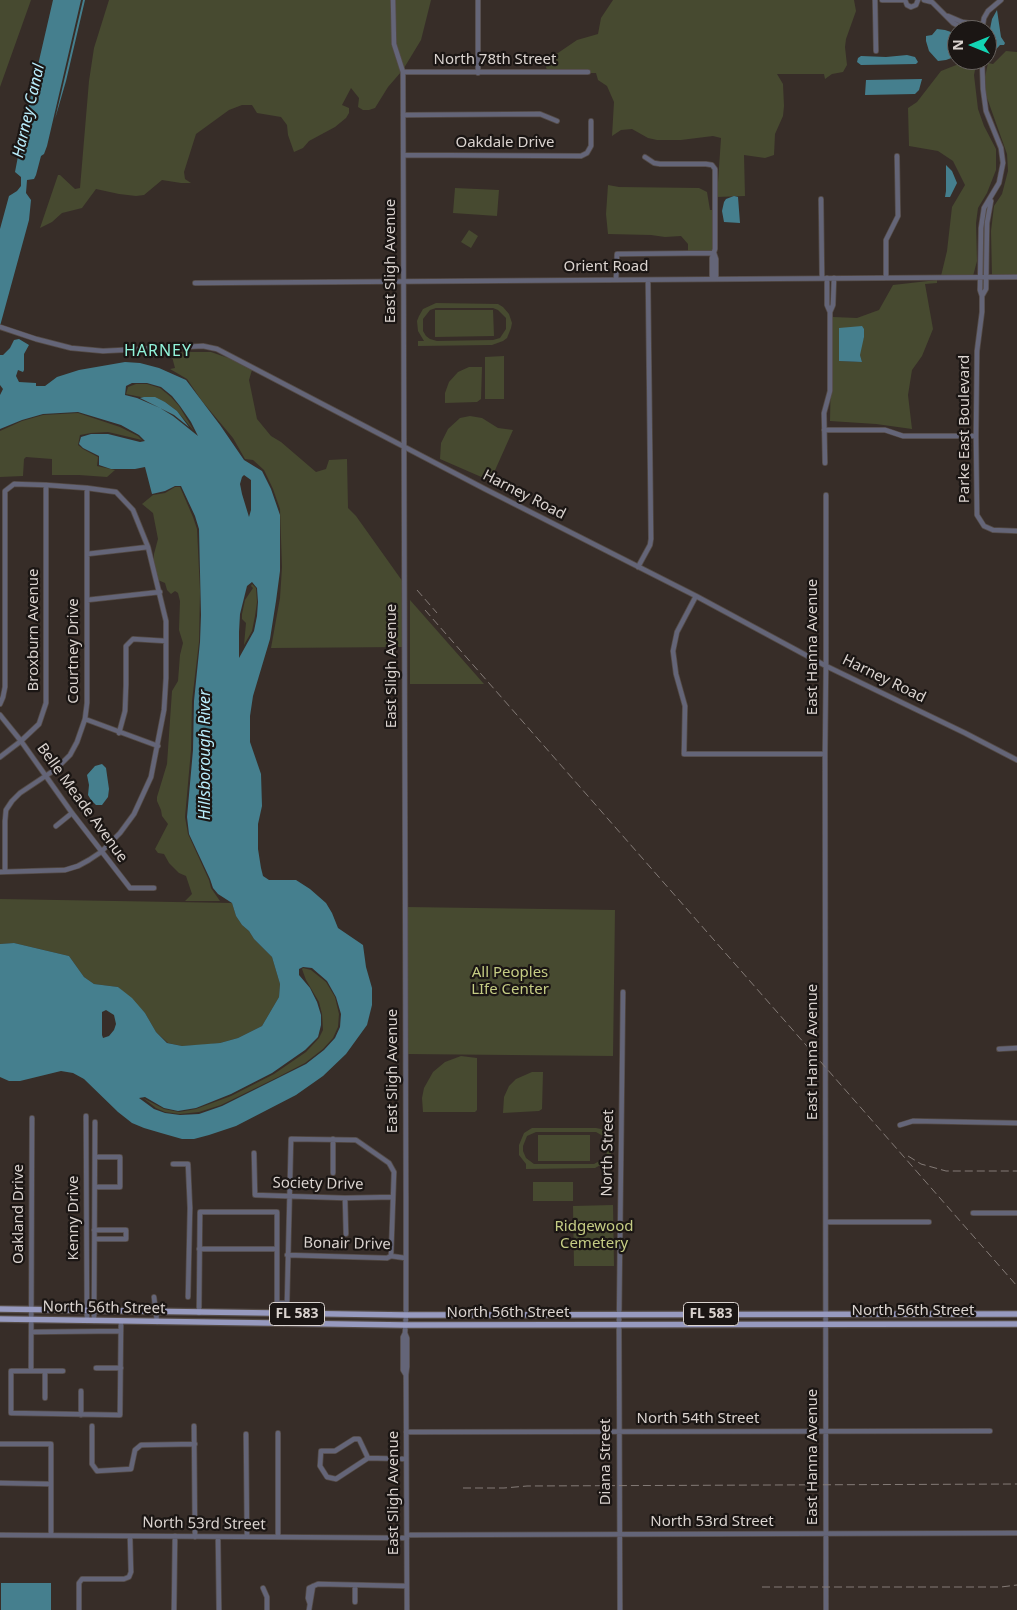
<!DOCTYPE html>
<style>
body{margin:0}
#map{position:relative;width:1017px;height:1610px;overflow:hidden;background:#372d28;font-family:"Noto Sans",sans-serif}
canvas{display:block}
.north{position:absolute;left:947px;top:20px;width:50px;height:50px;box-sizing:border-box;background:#1b1614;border:1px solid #67625f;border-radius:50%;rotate:270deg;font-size:14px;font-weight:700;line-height:20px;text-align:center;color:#dad3cf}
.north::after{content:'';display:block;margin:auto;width:18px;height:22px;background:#13d5b4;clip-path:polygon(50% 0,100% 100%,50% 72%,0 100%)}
</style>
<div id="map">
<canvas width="1017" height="1610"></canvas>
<div class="north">N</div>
</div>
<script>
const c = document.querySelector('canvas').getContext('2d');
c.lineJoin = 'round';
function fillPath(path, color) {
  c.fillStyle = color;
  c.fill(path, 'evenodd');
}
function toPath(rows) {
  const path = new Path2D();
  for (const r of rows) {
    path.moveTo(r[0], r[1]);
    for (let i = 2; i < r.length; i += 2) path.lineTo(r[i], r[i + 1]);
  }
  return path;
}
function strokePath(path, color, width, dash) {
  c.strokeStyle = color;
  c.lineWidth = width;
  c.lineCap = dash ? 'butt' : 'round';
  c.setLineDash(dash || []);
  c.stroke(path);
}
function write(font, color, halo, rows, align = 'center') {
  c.font = font + ' "Noto Sans",sans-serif';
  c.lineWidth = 4.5;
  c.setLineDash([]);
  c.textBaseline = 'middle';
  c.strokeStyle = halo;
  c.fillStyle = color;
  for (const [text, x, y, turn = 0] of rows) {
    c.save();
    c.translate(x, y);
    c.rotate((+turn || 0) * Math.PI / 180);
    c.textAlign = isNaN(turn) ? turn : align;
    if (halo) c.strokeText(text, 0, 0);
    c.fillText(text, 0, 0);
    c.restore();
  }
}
fillPath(toPath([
 [0,0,31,0,0,87],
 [109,0,391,0,392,44,401,72,388,87,375,108,369,110,363,110,358,107,359,98,351,88,342,105,349,108,349,113,346,118,335,127,309,141,303,148,294,152,288,135,287,125,281,117,257,113,252,105,242,105,229,110,196,134,184,172,185,179,191,183,181,183,162,180,144,195,136,196,119,194,96,189,82,208,62,213,52,222,40,228,58,175,60,175,75,189,80,188,89,81,94,48],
 [395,0,431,0,421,40,404,68,396,43],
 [613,0,854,0,856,11,846,39,845,47,847,65,843,72,832,74,825,79,824,74,777,74,783,84,784,106,783,116,775,134,774,155,765,158,744,155,745,196,717,197,721,138,713,136,681,140,657,140,648,138,632,129,621,130,612,136,614,102,607,86,598,80,596,73,590,73,589,70,548,70,546,68,547,62,555,55,577,40,598,34,601,18],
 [1006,51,1017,52,1017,276,992,276,991,231,994,206,1002,194,1008,171,1007,154,986,95,985,77,988,63,993,64],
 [969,60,977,60,974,75,978,109,984,126,996,149,996,170,987,193,978,208,976,223,977,261,973,276,941,276,947,251,952,207,965,185,953,161,938,151,909,146,908,108,917,102,941,71],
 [608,185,619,187,699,188,707,192,710,210,713,210,713,251,688,251,688,244,681,236,665,237,651,235,608,234,606,214],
 [455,188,499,190,497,216,453,213],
 [469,230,478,236,471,248,461,242],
 [937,280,937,283,925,284,933,329,922,356,912,370,908,395,912,429,876,424,830,421,832,319,833,317,857,318,879,310,893,285],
 [864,337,860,348,860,355,862,362,839,361],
 [436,303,498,304,503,307,509,314,512,323,511,328,507,338,503,341,492,345,418,346,418,341,424,341,418,331,417,321,419,316,423,309],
 [436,308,493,308,498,310,506,318,506,329,500,338,493,340,437,341,430,339,426,336,423,331,423,319,430,310],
 [435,310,493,310,494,336,435,337],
 [191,352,211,352,231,359,252,370,249,380,257,419,271,436,281,442,316,472,326,469,329,460,347,459,348,508,356,516,403,582,403,647,271,648,280,598,282,567,280,509,273,489,264,470,253,460,245,459,233,438,202,401,187,379,170,369,175,368,171,353],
 [504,356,504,399,485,399,485,357],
 [469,367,482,367,481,399,477,402,445,403,445,393,449,382,458,372],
 [136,384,147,384,160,388,171,397,179,406,194,431,177,411,165,402,126,394,128,387],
 [78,413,120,427,138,436,142,440,108,432,91,433,80,435,78,445,83,449,98,457,97,466,115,470,107,477,79,475,52,475,52,459,26,457,24,459,23,476,0,477,0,431,22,421,43,415],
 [470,416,482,418,498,428,513,430,492,477,486,479,440,459,441,443,448,429,460,418],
 [175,487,180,487,193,517,197,529,200,591,199,642,192,701,191,750,185,817,188,834,209,880,211,888,220,901,185,901,192,894,186,876,179,873,169,863,164,854,158,853,155,849,168,824,162,816,161,810,157,801,157,797,167,764,172,691,178,681,180,655,183,643,179,630,180,601,178,593,175,591,171,594,167,590,165,583,158,580,154,565,154,554,158,539,153,513,142,504,153,495,165,493],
 [252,584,256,588,257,602,255,616,252,631,244,645,246,623,242,619,242,614,245,600,253,588,251,586],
 [410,600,484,684,410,684],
 [0,899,232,903,236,916,242,925,249,931,254,939,272,957,280,984,279,997,262,1026,238,1038,220,1043,203,1045,182,1046,168,1043,156,1032,145,1013,118,987,94,984,84,977,69,956,14,943,0,944],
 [407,907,615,910,613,1056,407,1054],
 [303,968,311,970,326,982,335,997,339,1014,338,1027,333,1038,323,1049,305,1063,278,1077,221,1105,199,1112,180,1114,165,1112,156,1108,143,1098,164,1109,179,1112,196,1109,231,1096,274,1074,306,1052,319,1038,323,1030,322,1014,319,1002,306,980,302,969],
 [461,1056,477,1058,477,1110,475,1112,423,1112,422,1098,424,1088,433,1072,445,1062],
 [532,1072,543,1072,542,1109,539,1111,503,1113,504,1097,509,1086,516,1079],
 [532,1128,596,1128,601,1129,610,1138,612,1145,611,1154,606,1162,595,1168,526,1169,526,1164,519,1155,519,1145,524,1133],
 [536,1132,596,1132,603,1136,606,1140,608,1145,607,1153,603,1159,594,1164,534,1164,526,1158,523,1151,523,1146,527,1136],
 [538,1135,590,1135,590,1161,538,1161],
 [533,1182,573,1182,573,1201,533,1201],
 [613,1205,614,1266,574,1266,573,1206]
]), '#474a30');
fillPath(toPath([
 [53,0,81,0,47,146,44,154,41,156,36,175,34,179,27,180,26,193,31,200,29,220,0,326,0,229,9,196,17,191,21,186,21,177,15,172,23,130],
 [83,0,85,0,66,81,55,119],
 [997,10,1001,37,1005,43,1004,45,1000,45,991,55,990,29,992,19],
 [937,29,945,30,957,34,957,56,946,60,938,61,929,51,926,41,926,36,932,35],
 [907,55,915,57,918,62,916,64,861,65,857,62,858,58,861,56,886,57],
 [922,79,919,90,915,94,865,95,866,80],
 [946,165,952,171,957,183,950,197,945,197,946,191],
 [734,196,738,197,740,223,724,222,722,211,724,202,726,199],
 [862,326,864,329,864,337,860,355,862,362,839,361,839,328],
 [19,339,29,345,24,354,24,370,23,372,18,370,16,376,19,382,36,383,36,386,45,386,57,377,79,370,125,362,140,363,159,368,186,380,220,425,244,460,262,471,271,489,280,515,280,571,276,601,270,639,253,696,250,716,250,742,261,774,262,806,258,824,258,849,261,868,263,876,269,880,296,880,310,889,326,903,332,913,338,928,363,945,366,967,372,988,372,1005,367,1025,346,1054,323,1076,296,1095,236,1126,209,1135,194,1139,182,1139,161,1133,144,1128,132,1123,118,1112,84,1079,73,1073,61,1071,20,1081,9,1081,0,1077,0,944,14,943,69,956,84,977,94,984,118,987,132,998,145,1013,156,1032,167,1043,182,1046,220,1043,238,1038,262,1026,279,997,280,984,272,957,254,939,249,931,242,925,236,916,232,903,218,894,213,888,210,879,189,834,187,817,193,750,194,701,200,642,201,615,199,529,195,516,181,486,175,486,165,491,152,494,145,467,135,469,111,469,99,465,99,456,83,448,79,444,81,437,91,434,108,434,140,442,145,441,139,435,121,425,78,412,43,414,22,420,0,429,0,395,3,389,0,385,0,355,3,355,10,348,14,340],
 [132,383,147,383,161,387,172,396,180,406,191,422,198,436,173,416,160,408,137,398,125,395,126,386],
 [244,475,251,480,251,510,249,517,242,494,240,484,242,477],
 [252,582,257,588,258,602,257,616,254,631,239,658,239,632,240,614,247,586],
 [303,967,312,968,327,981,336,997,341,1014,340,1027,335,1038,324,1050,306,1064,222,1106,199,1114,180,1115,165,1113,154,1109,139,1098,145,1097,164,1108,178,1111,196,1108,231,1094,272,1073,305,1050,318,1037,321,1025,321,1015,317,1002,310,988,299,975,299,969],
 [106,1010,114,1015,116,1024,114,1030,109,1036,103,1038,102,1035,102,1012],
 [144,397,155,397,165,402,177,411,189,427,174,415,140,398],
 [102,764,106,768,109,789,108,797,102,805,96,805,91,800,88,795,89,785,87,775,95,766],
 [1,1583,51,1583,51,1610,1,1610]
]), '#457f8e');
const minor = toPath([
 [393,0,394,44,403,72,406,1196,406,1315,405,1333,403,1337,403,1370,406,1375],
 [478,0,478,73],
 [875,0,876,51],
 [882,0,905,0],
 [905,0,907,5,911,7,916,5,918,0],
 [924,0,932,2,953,23,967,30],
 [948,16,962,22,983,25],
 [982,30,984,18,988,11,1001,0],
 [982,60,983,89,986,111,1001,148,1003,163,999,183,984,208,981,228,980,290,982,296,982,312,977,351,976,436,977,515,984,526,993,530,1017,531],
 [403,72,588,72],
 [403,115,540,114,557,121],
 [404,155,581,156,587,153,591,146,591,121],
 [645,157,654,163,660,164,706,164,712,165,715,169,715,249,712,258,712,279],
 [821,199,822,278],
 [714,253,716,259,716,279],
 [886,278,886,240,898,216,897,156],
 [616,280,617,254,714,253],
 [195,283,1017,277],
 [982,296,986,289,987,223,991,201],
 [830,312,833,305,834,278],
 [0,327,36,339,71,348,103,351,203,346,217,349,485,489,696,596,826,666,965,733,1017,760],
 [824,430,885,430,903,436,976,436],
 [825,463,824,413,830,391,830,312,827,305,827,278],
 [87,554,148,547],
 [638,567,650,545,651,539,648,280],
 [696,596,677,632,673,651,676,674,685,706,684,754,825,754],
 [87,600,160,592],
 [0,704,3,697,5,687,5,491,14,484,46,485,87,488,116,492,133,510,148,547,166,621,166,678,164,710,151,777,134,814,120,833,101,852,89,860,78,866,65,870,0,872],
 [0,715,21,741,72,813,130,888,154,888],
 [85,719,158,746],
 [119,733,125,711,126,685,126,646,133,639,166,641],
 [0,757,21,741,39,724,46,703,46,485],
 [56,826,72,813],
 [5,872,5,821,6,810,12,801,20,793,56,769,70,755,77,742,85,719,87,703,87,488],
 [999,1049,1017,1048],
 [86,1116,87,1321],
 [900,1125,913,1121,1017,1123],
 [333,1139,333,1173],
 [254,1153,255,1195,345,1198,393,1197],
 [173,1164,188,1164,190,1208,188,1297],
 [95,1187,120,1187,120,1157,95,1157],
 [345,1198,346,1234],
 [973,1213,1017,1213],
 [826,1222,929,1222],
 [94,1230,126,1230,126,1239,95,1239],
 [199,1249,277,1249],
 [287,1255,387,1258,391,1256,405,1258],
 [154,1297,157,1322],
 [199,1313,200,1212,277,1212,277,1303,287,1303],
 [94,1321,95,1122],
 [284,1324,287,1303,291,1139,356,1140,389,1163,394,1172,391,1256],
 [32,1332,121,1331],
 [405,1333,407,1338,407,1367,406,1375,407,1610],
 [96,1368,121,1368],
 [31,1371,32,1118],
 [45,1371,45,1398],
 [63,1371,11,1371,11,1413,120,1415,121,1321],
 [81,1415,81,1391],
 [92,1426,92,1464,97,1471,131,1469,135,1450,141,1445,195,1444],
 [194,1426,195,1537],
 [406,1432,990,1431],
 [246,1434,247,1537],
 [0,1444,51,1444,51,1535],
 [368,1458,359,1439,354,1439,335,1451,321,1451,320,1466,327,1477,336,1479,368,1458,406,1459],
 [0,1483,50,1484],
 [0,1535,407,1538],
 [407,1535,1017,1533],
 [218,1537,219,1610],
 [278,1537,278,1433],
 [263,1588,267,1597,267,1610],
 [355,1602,355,1585],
 [310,1604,308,1598,309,1588,318,1584,406,1586],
 [79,1610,79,1583,82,1579,124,1579,129,1577,131,1572,130,1536],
 [174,1610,175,1536],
 [309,1610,313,1586],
 [620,1610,619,1325,623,992],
 [826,1610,825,754,826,666,826,495]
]);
const major = toPath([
 [0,1309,406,1315,1017,1314],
 [0,1319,405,1325,1017,1324]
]);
strokePath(minor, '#544b46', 6);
strokePath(major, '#544b46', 8);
strokePath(minor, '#646578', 4.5);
strokePath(major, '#979abf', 5.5);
strokePath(toPath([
 [417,590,437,613],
 [425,610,1017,1286],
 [908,1156,921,1164,946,1171,1017,1171],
 [463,1488,504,1488,527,1486,1017,1484],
 [762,1587,1001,1587,1017,1585]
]), '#847b77', 1, [8, 4]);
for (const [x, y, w] of [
 [297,1314,55],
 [711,1314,55]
]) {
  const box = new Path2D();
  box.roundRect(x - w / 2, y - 11.5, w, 23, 4);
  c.fillStyle = '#1b1614';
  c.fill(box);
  strokePath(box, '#dad3cf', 1);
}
write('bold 14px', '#dad3cf', null, [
 ["FL 583",297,1314],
 ["FL 583",711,1314]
]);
write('15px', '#dad3cf', '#1b1614', [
 ["North 78th Street",495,60],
 ["Oakdale Drive",505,143],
 ["East Sligh Avenue",391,261,-90],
 ["Orient Road",606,267],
 ["Parke East Boulevard",965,429,-90],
 ["Harney Road",524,495,27],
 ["Broxburn Avenue",34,630,-90],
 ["East Hanna Avenue",813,647,-90],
 ["Courtney Drive",74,651,-90],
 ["East Sligh Avenue",392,666,-90],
 ["Harney Road",884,679,26],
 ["Belle Meade Avenue",82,803,54],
 ["East Hanna Avenue",813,1052,-90],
 ["East Sligh Avenue",393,1071,-90],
 ["North Street",608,1153,-89],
 ["Society Drive",318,1184,1],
 ["Oakland Drive",19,1214,-90],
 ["Kenny Drive",74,1218,-90],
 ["Bonair Drive",347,1244,1],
 ["North 56th Street",104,1308,1],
 ["North 56th Street",913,1311],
 ["North 56th Street",508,1313],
 ["North 54th Street",698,1419],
 ["East Hanna Avenue",813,1457,-90],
 ["Diana Street",606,1462,-90],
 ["East Sligh Avenue",394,1493,-90],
 ["North 53rd Street",712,1522],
 ["North 53rd Street",204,1524,1]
]);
write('15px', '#c5cc84', '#1b1614', [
 ["All Peoples",510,973],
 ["LIfe Center",510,990],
 ["Ridgewood",594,1227],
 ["Cemetery",594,1244]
]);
write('italic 16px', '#baeefd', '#1b1614', [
 ["Harney Canal",29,111,-77],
 ["Hillsborough River",205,755,-90]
]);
c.letterSpacing = '1px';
write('16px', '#91f3da', '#1b1614', [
 ["HARNEY",158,351]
]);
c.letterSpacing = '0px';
</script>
